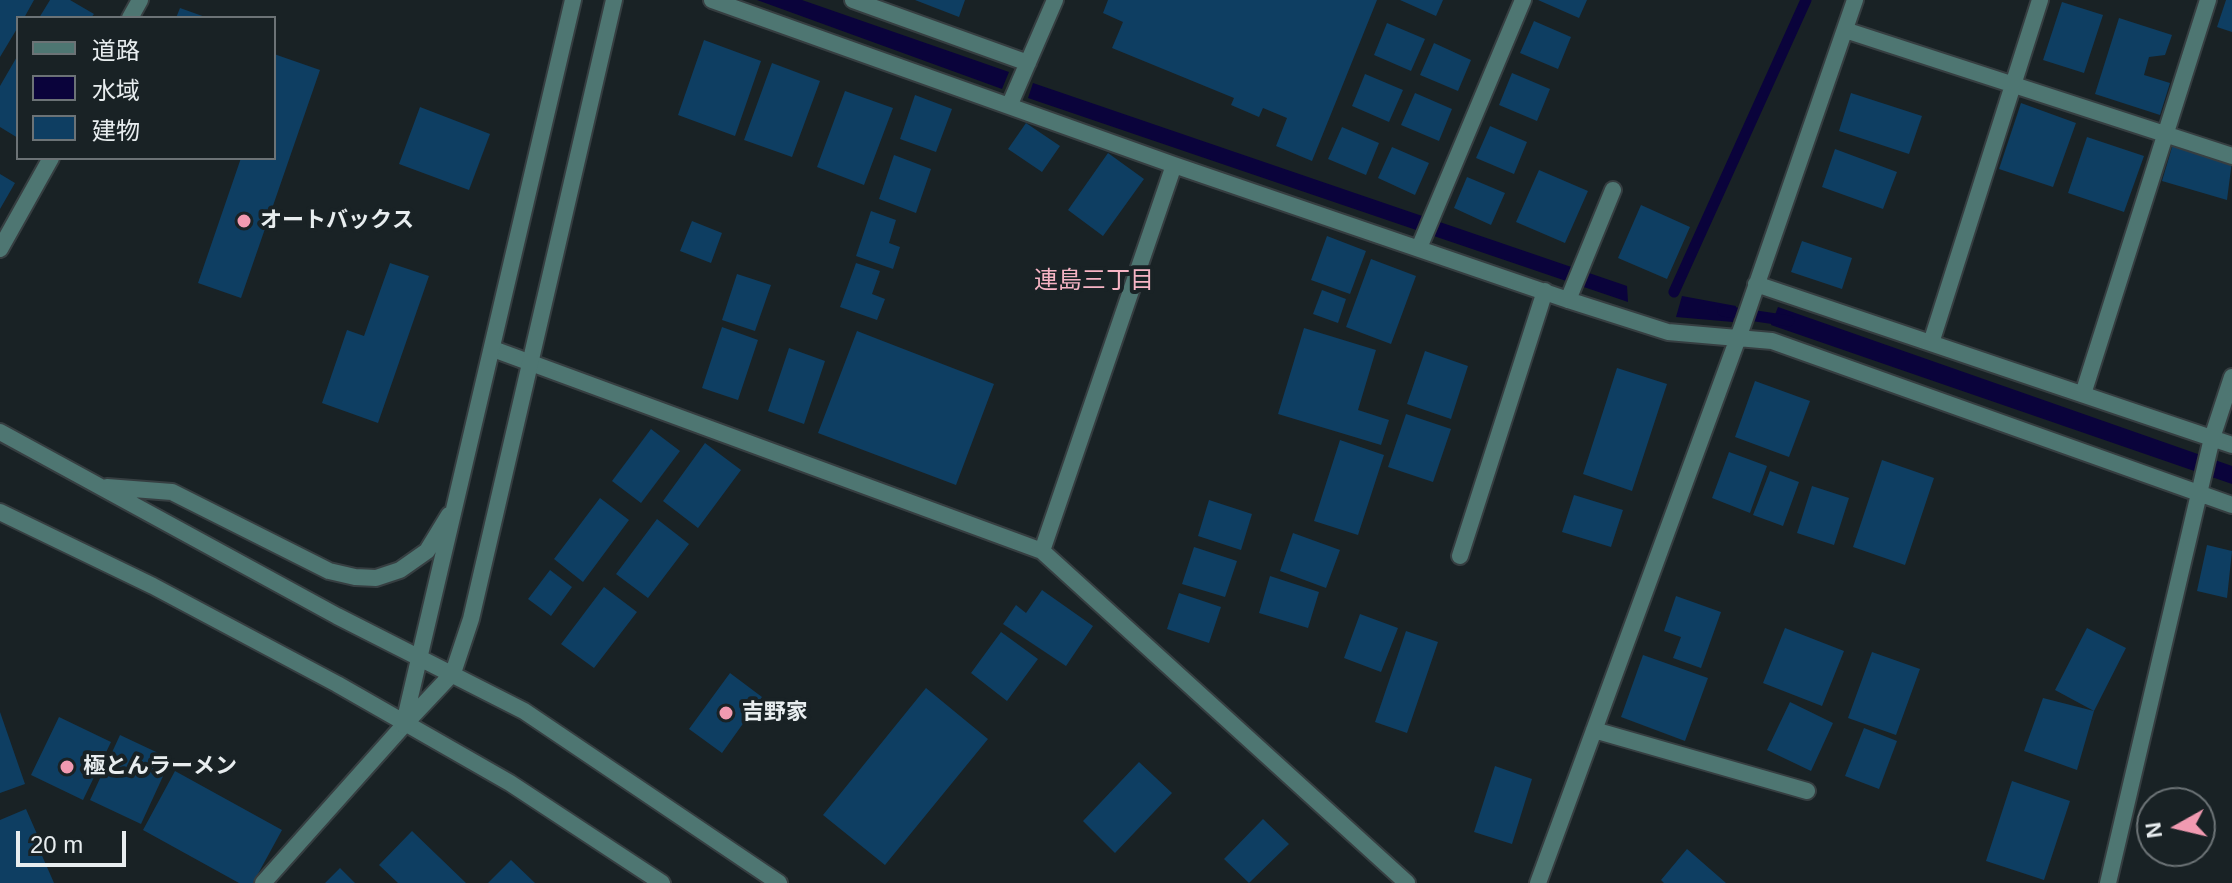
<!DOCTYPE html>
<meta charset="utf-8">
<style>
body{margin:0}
#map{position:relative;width:2232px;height:883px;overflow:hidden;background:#192225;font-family:Arial,"Noto Sans JP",sans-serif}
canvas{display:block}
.legend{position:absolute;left:16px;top:16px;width:260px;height:144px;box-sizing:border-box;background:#192225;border:2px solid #6c7376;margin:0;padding:10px 14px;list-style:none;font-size:24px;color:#e8edef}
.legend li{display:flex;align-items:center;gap:16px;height:40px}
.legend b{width:40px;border:2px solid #6c7376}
.north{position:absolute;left:2136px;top:787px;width:80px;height:80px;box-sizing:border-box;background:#192225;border:2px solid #6c7376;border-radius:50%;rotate:262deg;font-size:22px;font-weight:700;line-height:32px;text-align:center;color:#e8edef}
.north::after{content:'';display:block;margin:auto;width:28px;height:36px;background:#f19ab1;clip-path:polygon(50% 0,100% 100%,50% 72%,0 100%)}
.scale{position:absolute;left:16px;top:831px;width:110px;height:36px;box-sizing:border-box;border:4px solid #e8edef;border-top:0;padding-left:10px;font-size:24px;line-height:28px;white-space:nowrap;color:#e8edef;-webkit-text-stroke:6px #192225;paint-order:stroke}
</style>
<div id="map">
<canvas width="2232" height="883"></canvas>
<ul class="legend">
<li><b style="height:10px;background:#4e7672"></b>道路</li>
<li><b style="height:22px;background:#0a033b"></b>水域</li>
<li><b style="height:22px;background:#0e3e62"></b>建物</li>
</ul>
<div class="north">N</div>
<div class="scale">20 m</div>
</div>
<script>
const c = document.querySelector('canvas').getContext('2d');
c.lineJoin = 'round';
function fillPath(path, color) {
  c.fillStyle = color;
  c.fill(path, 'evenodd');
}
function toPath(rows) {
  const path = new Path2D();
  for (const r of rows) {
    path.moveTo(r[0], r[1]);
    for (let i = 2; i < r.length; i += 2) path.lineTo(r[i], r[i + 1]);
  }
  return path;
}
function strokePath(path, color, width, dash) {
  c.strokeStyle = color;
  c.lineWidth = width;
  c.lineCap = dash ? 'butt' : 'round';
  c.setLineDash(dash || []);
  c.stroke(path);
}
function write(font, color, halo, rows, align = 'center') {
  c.font = font + ' Arial,"Noto Sans JP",sans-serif';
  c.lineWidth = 8;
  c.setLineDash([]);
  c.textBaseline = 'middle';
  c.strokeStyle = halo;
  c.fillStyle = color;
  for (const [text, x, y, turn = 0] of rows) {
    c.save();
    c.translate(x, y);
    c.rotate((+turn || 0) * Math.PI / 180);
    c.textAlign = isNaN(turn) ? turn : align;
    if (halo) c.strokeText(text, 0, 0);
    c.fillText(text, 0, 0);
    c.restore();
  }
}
fillPath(toPath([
 [757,0,802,0,1009,72,1002,89],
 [1033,83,1627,286,1628,302,1028,98],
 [1682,296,1736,306,1733,322,1676,317],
 [1778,307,2232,466,2232,484,1771,325]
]), '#0a033b');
strokePath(toPath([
 [1674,292,1806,0],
 [1723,311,1789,321]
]), '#0a033b', 11);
fillPath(toPath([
 [0,0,34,0,24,18,18,18,18,27,0,57],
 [50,0,70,0,94,14,91,18,39,18],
 [915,0,965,0,959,17],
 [1108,0,1377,0,1312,161,1276,146,1287,118,1263,108,1259,117,1231,105,1234,98,1112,48,1123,22,1103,13],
 [1400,0,1443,0,1436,16],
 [1538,0,1587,0,1579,18],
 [2226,0,2232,0,2232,32,2217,27],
 [2062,2,2103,15,2084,73,2043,60],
 [180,8,208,18,176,18],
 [2119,18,2172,35,2165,55,2149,57,2144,75,2170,83,2160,115,2095,94],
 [1534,21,1571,37,1558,69,1520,53],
 [1387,23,1425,39,1411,71,1374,55],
 [704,40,761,61,735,136,678,115],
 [1434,43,1471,60,1458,91,1420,75],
 [274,54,320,70,241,298,198,283,241,158,274,158],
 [18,55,18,138,0,127,0,86],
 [772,63,820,81,792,157,744,140],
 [1512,73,1550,89,1537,121,1499,105],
 [1365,74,1403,90,1389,122,1352,106],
 [845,91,893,108,864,185,817,167],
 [1415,93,1452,109,1439,141,1401,125],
 [1851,93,1922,116,1909,154,1839,131],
 [915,95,952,109,936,152,900,139],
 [2021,103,2076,123,2053,187,1999,169],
 [420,107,490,134,469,190,399,164],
 [1026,123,1060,146,1042,172,1008,149],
 [1490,126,1527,142,1514,174,1476,158],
 [1342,127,1379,143,1366,175,1328,159],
 [2087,137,2144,156,2124,212,2068,193],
 [2173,144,2232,161,2227,200,2162,181],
 [1392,147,1429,163,1415,195,1378,178],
 [1835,149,1897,172,1883,209,1822,187],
 [1108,153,1144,179,1103,236,1068,210],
 [894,155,931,169,916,213,879,199],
 [1539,170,1588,191,1565,243,1516,222],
 [0,174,15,183,0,209],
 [1467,177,1505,193,1491,225,1454,208],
 [1641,205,1690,227,1667,279,1618,258],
 [871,211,896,220,889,243,900,247,893,269,856,256],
 [692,221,722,233,711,263,680,251],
 [1327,236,1366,251,1350,294,1311,280],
 [1802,241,1852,258,1842,289,1791,272],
 [1371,259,1416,276,1391,344,1346,327],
 [390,263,429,276,378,423,322,403,347,330,364,336],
 [856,263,880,271,872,294,885,299,877,320,840,307],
 [737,274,771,285,755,331,722,320],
 [1322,290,1346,299,1338,323,1313,314],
 [722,327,758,340,738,400,702,388],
 [1304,328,1376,350,1358,410,1389,420,1381,445,1278,414],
 [857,331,994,384,956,485,818,433],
 [789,348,825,361,804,424,768,411],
 [1425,351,1468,366,1451,419,1407,404],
 [1617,368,1667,384,1632,491,1583,474],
 [1755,381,1810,401,1789,457,1735,437],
 [1406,414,1451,429,1433,482,1388,467],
 [651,429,680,451,641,503,612,481],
 [1340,440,1384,455,1358,535,1314,521],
 [705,443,741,470,698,528,663,501],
 [1729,452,1767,466,1750,513,1712,498],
 [1882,460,1934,478,1905,565,1853,547],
 [1770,471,1799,482,1783,526,1753,515],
 [1812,486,1849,498,1834,545,1797,533],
 [1574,495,1623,510,1611,547,1562,532],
 [600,498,629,520,583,582,554,559],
 [1209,500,1252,514,1241,550,1198,536],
 [657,519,689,544,648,598,616,574],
 [1293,533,1340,550,1326,588,1280,571],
 [2207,545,2232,551,2227,598,2197,591],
 [1194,547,1237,561,1225,597,1182,584],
 [550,570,572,587,551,616,528,599],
 [1270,576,1319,592,1308,628,1259,613],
 [604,587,637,612,594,668,561,644],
 [1042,590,1093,626,1066,666,1003,624,1016,605,1026,613],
 [1179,593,1221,607,1209,643,1167,629],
 [1676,596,1721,612,1701,668,1673,658,1681,637,1664,631],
 [1360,614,1398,628,1381,672,1344,658],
 [1785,628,1844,651,1822,706,1763,683],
 [2087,628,2126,648,2094,711,2055,690],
 [1406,631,1438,642,1407,733,1375,722],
 [1001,632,1038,659,1007,701,971,673],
 [1872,652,1920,669,1896,735,1848,718],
 [1643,655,1708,678,1685,741,1621,717],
 [730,673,762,697,722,753,689,729],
 [926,688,988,739,885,865,823,815],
 [2043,698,2094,711,2077,770,2024,751],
 [1790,702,1833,723,1811,771,1767,750],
 [0,712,25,784,0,793],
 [59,717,111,742,83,800,31,775],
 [1864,728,1897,741,1879,789,1845,776],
 [120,735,171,759,141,824,90,800],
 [1139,762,1172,793,1115,853,1083,821],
 [1495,766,1532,779,1512,844,1474,832],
 [175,771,282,830,253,883,239,883,143,830],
 [2012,781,2070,801,2044,880,1986,861],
 [26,809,44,850,40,851,54,883,0,883,0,820],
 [1263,819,1289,844,1249,883,1224,859],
 [412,831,466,883,398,883,379,865],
 [1687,849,1726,883,1664,883,1661,880],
 [511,860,535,883,488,883],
 [340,868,355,883,325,883]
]), '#0e3e62');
const minor = toPath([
 [712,0,1174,165,1568,300,1668,332,1772,341,2232,505],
 [853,0,1028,63],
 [130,18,140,0],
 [1845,30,2232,156],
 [1010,104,1055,0],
 [1419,248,1523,0],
 [0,249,51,158],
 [1756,284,2232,445],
 [1568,300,1613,190],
 [1931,343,2040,0],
 [493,349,1042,551,1407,883],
 [2083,394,2208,0],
 [1042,551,1174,165],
 [1460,556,1545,291],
 [1594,730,1807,791],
 [263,883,404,725],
 [1538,883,1742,327,1855,0],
 [2108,883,2212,438,2232,377]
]);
const tertiary = toPath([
 [0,432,337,616,524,711,779,883],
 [107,487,172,492,329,571,355,577,376,578,400,570,427,551,449,515],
 [0,512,153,586,337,684,510,783,662,883],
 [404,723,573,0],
 [404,725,453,673,471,619,614,0]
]);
strokePath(minor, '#363e41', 20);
strokePath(tertiary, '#363e41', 20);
strokePath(minor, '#4e7672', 16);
strokePath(tertiary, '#4e7672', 16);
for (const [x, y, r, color] of [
 [244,221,8,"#f19ab1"],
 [726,713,8,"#f19ab1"],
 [67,767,8,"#f19ab1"]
]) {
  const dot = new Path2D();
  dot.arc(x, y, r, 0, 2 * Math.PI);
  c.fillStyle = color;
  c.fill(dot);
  strokePath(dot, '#192225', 3);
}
write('bold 22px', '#e8edef', '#192225', [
 ["オートバックス",260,221],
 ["吉野家",742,713],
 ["極とんラーメン",83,767]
], 'left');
write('24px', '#f6b4c4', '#192225', [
 ["連島三丁目",1094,281]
]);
</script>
